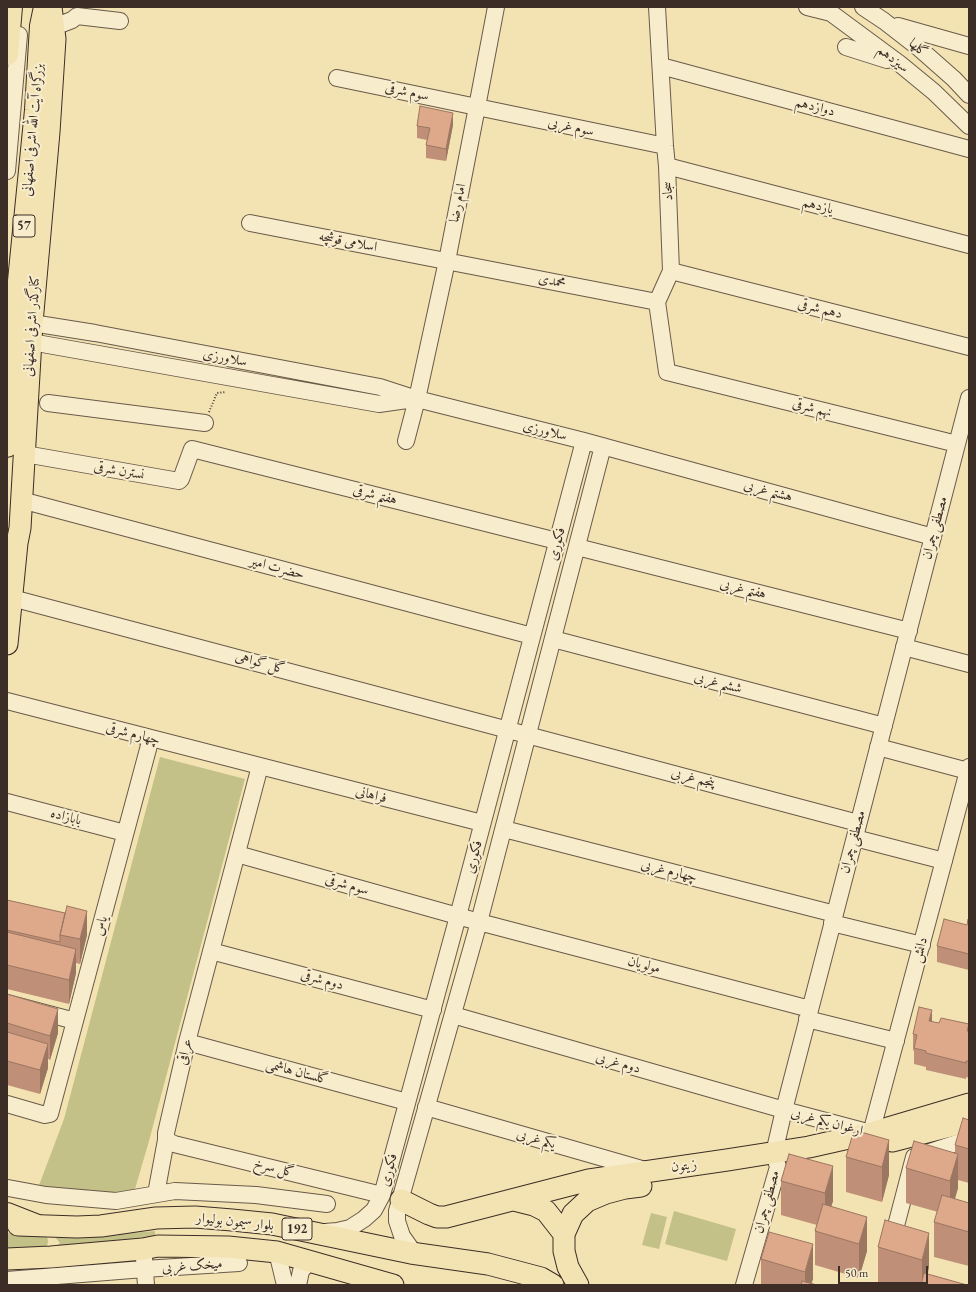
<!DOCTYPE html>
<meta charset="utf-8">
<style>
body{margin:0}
#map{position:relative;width:976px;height:1292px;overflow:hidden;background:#f3e3b2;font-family:"EB Garamond",serif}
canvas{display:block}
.frame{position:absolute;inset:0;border:8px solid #3d2d27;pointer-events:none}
.scale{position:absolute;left:838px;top:1266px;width:90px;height:18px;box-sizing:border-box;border:2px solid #3d2d27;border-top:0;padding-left:5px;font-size:12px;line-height:14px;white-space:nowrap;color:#3d2d27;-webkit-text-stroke:3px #f7edcd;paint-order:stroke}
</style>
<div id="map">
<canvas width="976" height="1292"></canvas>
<div class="frame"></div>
<div class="scale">50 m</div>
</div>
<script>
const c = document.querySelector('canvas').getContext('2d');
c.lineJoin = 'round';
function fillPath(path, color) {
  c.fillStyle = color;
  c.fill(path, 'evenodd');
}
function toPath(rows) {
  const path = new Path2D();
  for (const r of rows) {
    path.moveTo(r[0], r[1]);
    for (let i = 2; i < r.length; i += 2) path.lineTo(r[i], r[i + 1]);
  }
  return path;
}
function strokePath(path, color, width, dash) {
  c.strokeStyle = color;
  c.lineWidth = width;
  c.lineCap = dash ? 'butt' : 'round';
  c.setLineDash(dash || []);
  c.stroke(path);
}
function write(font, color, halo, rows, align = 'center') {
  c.font = font + ' "EB Garamond",Amiri,serif';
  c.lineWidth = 4;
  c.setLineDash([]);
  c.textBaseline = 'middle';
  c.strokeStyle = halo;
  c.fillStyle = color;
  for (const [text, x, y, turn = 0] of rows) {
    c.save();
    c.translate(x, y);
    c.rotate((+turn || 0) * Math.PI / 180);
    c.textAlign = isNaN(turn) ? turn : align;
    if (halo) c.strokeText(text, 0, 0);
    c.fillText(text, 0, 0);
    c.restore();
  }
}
fillPath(toPath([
 [160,757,245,779,149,1141,135,1189,129,1194,38,1188,64,1119],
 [674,1211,736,1229,727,1261,665,1244],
 [651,1213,667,1217,659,1249,642,1245],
 [155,1231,155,1240,54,1247,60,1243,53,1235,104,1235],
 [7,1233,47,1234,48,1242,46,1250,7,1252]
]), '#c3c187');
const minor = toPath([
 [657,7,665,146,667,166,671,271,657,302,667,372,957,444],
 [807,7,831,13,900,64,934,92,969,126],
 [863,7,884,21,920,49,954,79,969,95],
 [898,26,969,46],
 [54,27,72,20,77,16,120,21],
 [846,47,887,60],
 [661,66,969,149],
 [337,78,665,146],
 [667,166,969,245],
 [7,171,19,35],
 [250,223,657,302],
 [671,271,969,347],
 [32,323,95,333,380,387,417,399,584,441,933,537],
 [31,342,379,404,414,399],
 [48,403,205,423],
 [406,441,417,399,447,261,477,107,496,7],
 [25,454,179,481,181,479,192,449,557,541],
 [21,500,532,636],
 [577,547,909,631],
 [12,598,858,823],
 [553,639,884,726],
 [904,647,969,664],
 [7,701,482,823],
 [878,747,968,771],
 [7,802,125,833],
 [504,829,835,914],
 [855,838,944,861],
 [237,854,479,922,810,1009],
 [832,923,922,945],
 [211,951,433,1010],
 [7,1003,75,1021],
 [453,1015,784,1110,871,1133,969,767],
 [807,1019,896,1041],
 [187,1042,407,1102],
 [7,1104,45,1115,50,1114,151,738],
 [426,1107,645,1170],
 [166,1140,174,1144,382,1195],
 [8,1188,46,1195,116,1201,175,1191,256,1195,327,1204],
 [156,1194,166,1140,166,1133,187,1042,260,766],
 [325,1232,337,1231,350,1228,364,1219,374,1210,382,1195,458,916,584,441],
 [892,1241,914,1157,969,1139],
 [277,1252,285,1285],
 [414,1253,402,1236,397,1221,397,1211,479,922,603,446],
 [144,1258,146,1285],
 [7,1280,144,1269,239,1263],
 [298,1285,301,1271,309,1262],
 [744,1285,778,1167,774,1153,784,1110,969,398]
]);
const major = toPath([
 [7,644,17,543,20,528,32,323,49,132,55,39,51,7],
 [892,1141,969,1121],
 [401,1200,429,1214,437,1217,446,1217,589,1180,727,1160,809,1147,871,1133,969,1104],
 [514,1200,534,1205,546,1211,564,1234],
 [18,1225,77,1227,101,1226,156,1218,195,1217,232,1220,272,1224,411,1253,488,1264,541,1278,553,1285],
 [7,1259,51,1257,143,1249,158,1246,228,1247,277,1252,393,1285],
 [578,1285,568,1267,564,1251,564,1234,573,1214,587,1201,606,1193,625,1188,641,1186]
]);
const highway = toPath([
 [7,54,11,7],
 [7,446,18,291,36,110,41,26,45,7],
 [7,1214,35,1225]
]);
strokePath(minor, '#6a5a4a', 18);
strokePath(major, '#3d2d27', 23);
strokePath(highway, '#3d2d27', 24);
strokePath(toPath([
 [209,412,217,393,226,392]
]), '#3d2d27', 2, [1, 2]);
strokePath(minor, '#f7edcd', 16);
strokePath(major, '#f3e3b2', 21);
strokePath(highway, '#f3e3b2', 22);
fillPath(toPath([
 [453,125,446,161,426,158,426,145,427,140,417,138,417,126],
 [7,900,65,913,87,935,80,964,76,963,76,973,69,1004,7,989],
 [969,919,969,970,937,962,937,946,967,925],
 [7,994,58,1033,50,1060,48,1059,48,1068,40,1094,7,1085],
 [932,1022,969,1031,969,1078,966,1077,966,1079,926,1070,926,1067,914,1064,914,1051,913,1050,913,1034],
 [969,1120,969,1183,958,1180,958,1188,955,1199,969,1203,969,1266,934,1257,934,1222,938,1212,906,1203,906,1168,955,1153,955,1145],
 [854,1130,889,1175,882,1202,846,1192,846,1157],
 [789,1154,833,1201,831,1206,867,1251,859,1278,815,1265,815,1231,817,1225,781,1215,781,1181],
 [885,1220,929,1267,928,1274,967,1285,889,1285,878,1282,878,1247],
 [769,1232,813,1279,811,1283,817,1285,761,1285,761,1259]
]), '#bf9077');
fillPath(toPath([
 [453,113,453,125,446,161,446,149],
 [87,911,87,935,80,964,80,939],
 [76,949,76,973,69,1004,69,980],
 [58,1009,58,1033,50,1060,50,1036],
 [932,1010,932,1027,929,1021],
 [48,1044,48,1068,40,1094,40,1070],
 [889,1140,889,1175,882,1202,882,1167],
 [958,1154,958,1188,950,1215,950,1181],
 [833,1166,833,1201,825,1228,825,1193],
 [867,1217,867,1251,859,1278,859,1244],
 [929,1233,929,1267,924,1285,922,1285,922,1260],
 [813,1244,813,1279,811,1285,805,1285,805,1272]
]), '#9b7661');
const building = toPath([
 [420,106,453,113,446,149,426,145,430,128,417,126,420,106],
 [7,900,65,913,60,935,60,942,7,930,7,900],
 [67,906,87,911,80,939,60,935,67,906],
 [944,919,967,925,968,919,969,919,969,954,937,946,944,919],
 [7,932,76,949,69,980,7,965,7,932],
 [7,994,58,1009,50,1036,7,1023,7,994],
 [919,1007,932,1010,929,1021,939,1023,941,1018,969,1024,967,1031,969,1031,969,1061,966,1061,966,1063,926,1053,926,1051,914,1048,917,1035,913,1034,919,1007],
 [7,1032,48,1044,40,1070,7,1061,7,1032],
 [963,1118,969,1120,969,1149,955,1145,963,1118],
 [854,1130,889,1140,882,1167,846,1157,854,1130],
 [914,1141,958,1154,950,1181,906,1168,914,1141],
 [789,1154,833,1166,825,1193,781,1181,789,1154],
 [942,1195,969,1203,969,1232,934,1222,942,1195],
 [823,1204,867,1217,859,1244,815,1231,823,1204],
 [885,1220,929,1233,922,1260,878,1247,885,1220],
 [769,1232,813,1244,805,1272,761,1259,769,1232],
 [924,1273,967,1285,921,1285,924,1273],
 [802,1281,817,1285,801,1285,802,1281]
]);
fillPath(building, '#dea88a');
strokePath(building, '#9b7661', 1);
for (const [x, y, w] of [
 [24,226,22],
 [297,1229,30]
]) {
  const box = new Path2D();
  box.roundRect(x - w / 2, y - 11, w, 22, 3);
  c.fillStyle = '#f7edcd';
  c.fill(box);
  strokePath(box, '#3d2d27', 1);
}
write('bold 13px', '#3d2d27', null, [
 ["57",24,226],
 ["192",297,1229]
]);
write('14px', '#3d2d27', '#f7edcd', [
 ["گلها",918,48,40],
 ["سیزدهم",893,59,38],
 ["سوم شرقی",407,92,12],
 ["دوازدهم",815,107,15],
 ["سوم غربی",571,127,12],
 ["بزرگراه آیت الله اشرفی اصفهانی",33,130,-85],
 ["سجاد",668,191,-92],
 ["امام رضا",458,203,-79],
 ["یازدهم",818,206,15],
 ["اسلامی قوشچه",348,242,11],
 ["محمدی",552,281,11],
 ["دهم شرقی",820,309,14],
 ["کنارگذر اشرفی اصفهانی",32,326,-86],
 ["سلاورزی",225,358,11],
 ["نهم شرقی",812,408,14],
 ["سلاورزی",545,431,14],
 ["نسترن شرقی",119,471,10],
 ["هشتم غربی",768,491,15],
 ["هفتم شرقی",375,495,14],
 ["مصطفی چمران",935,528,-75],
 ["فکوری",557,544,-75],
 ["حضرت امیر",277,568,15],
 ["هفتم غربی",743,589,14],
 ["گل گواهی",260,663,15],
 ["ششم غربی",718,683,15],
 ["چهارم شرقی",133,734,14],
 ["پنجم غربی",693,778,15],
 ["فراهانی",371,795,14],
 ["بابازاده",66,817,15],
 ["مصطفی چمران",853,842,-75],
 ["فکوری",474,857,-75],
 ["چهارم غربی",669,871,14],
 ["سوم شرقی",347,885,16],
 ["یاس",101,926,-75],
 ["دانش",920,950,-75],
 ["مولویان",644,965,15],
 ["دوم شرقی",322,980,15],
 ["عراقی",185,1052,-77],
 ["دوم غربی",618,1063,16],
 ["گلستان هاشمی",297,1072,15],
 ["ارغوان یکم غربی",827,1122,15],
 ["یکم غربی",536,1139,16],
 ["زیتون",684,1166,-7],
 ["گل سرخ",274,1168,14],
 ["فکوری",389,1170,-75],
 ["مصطفی چمران",767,1202,-75],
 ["بلوار سیمون بولیوار",235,1222,6],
 ["میخک غربی",192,1266,-4]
]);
</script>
